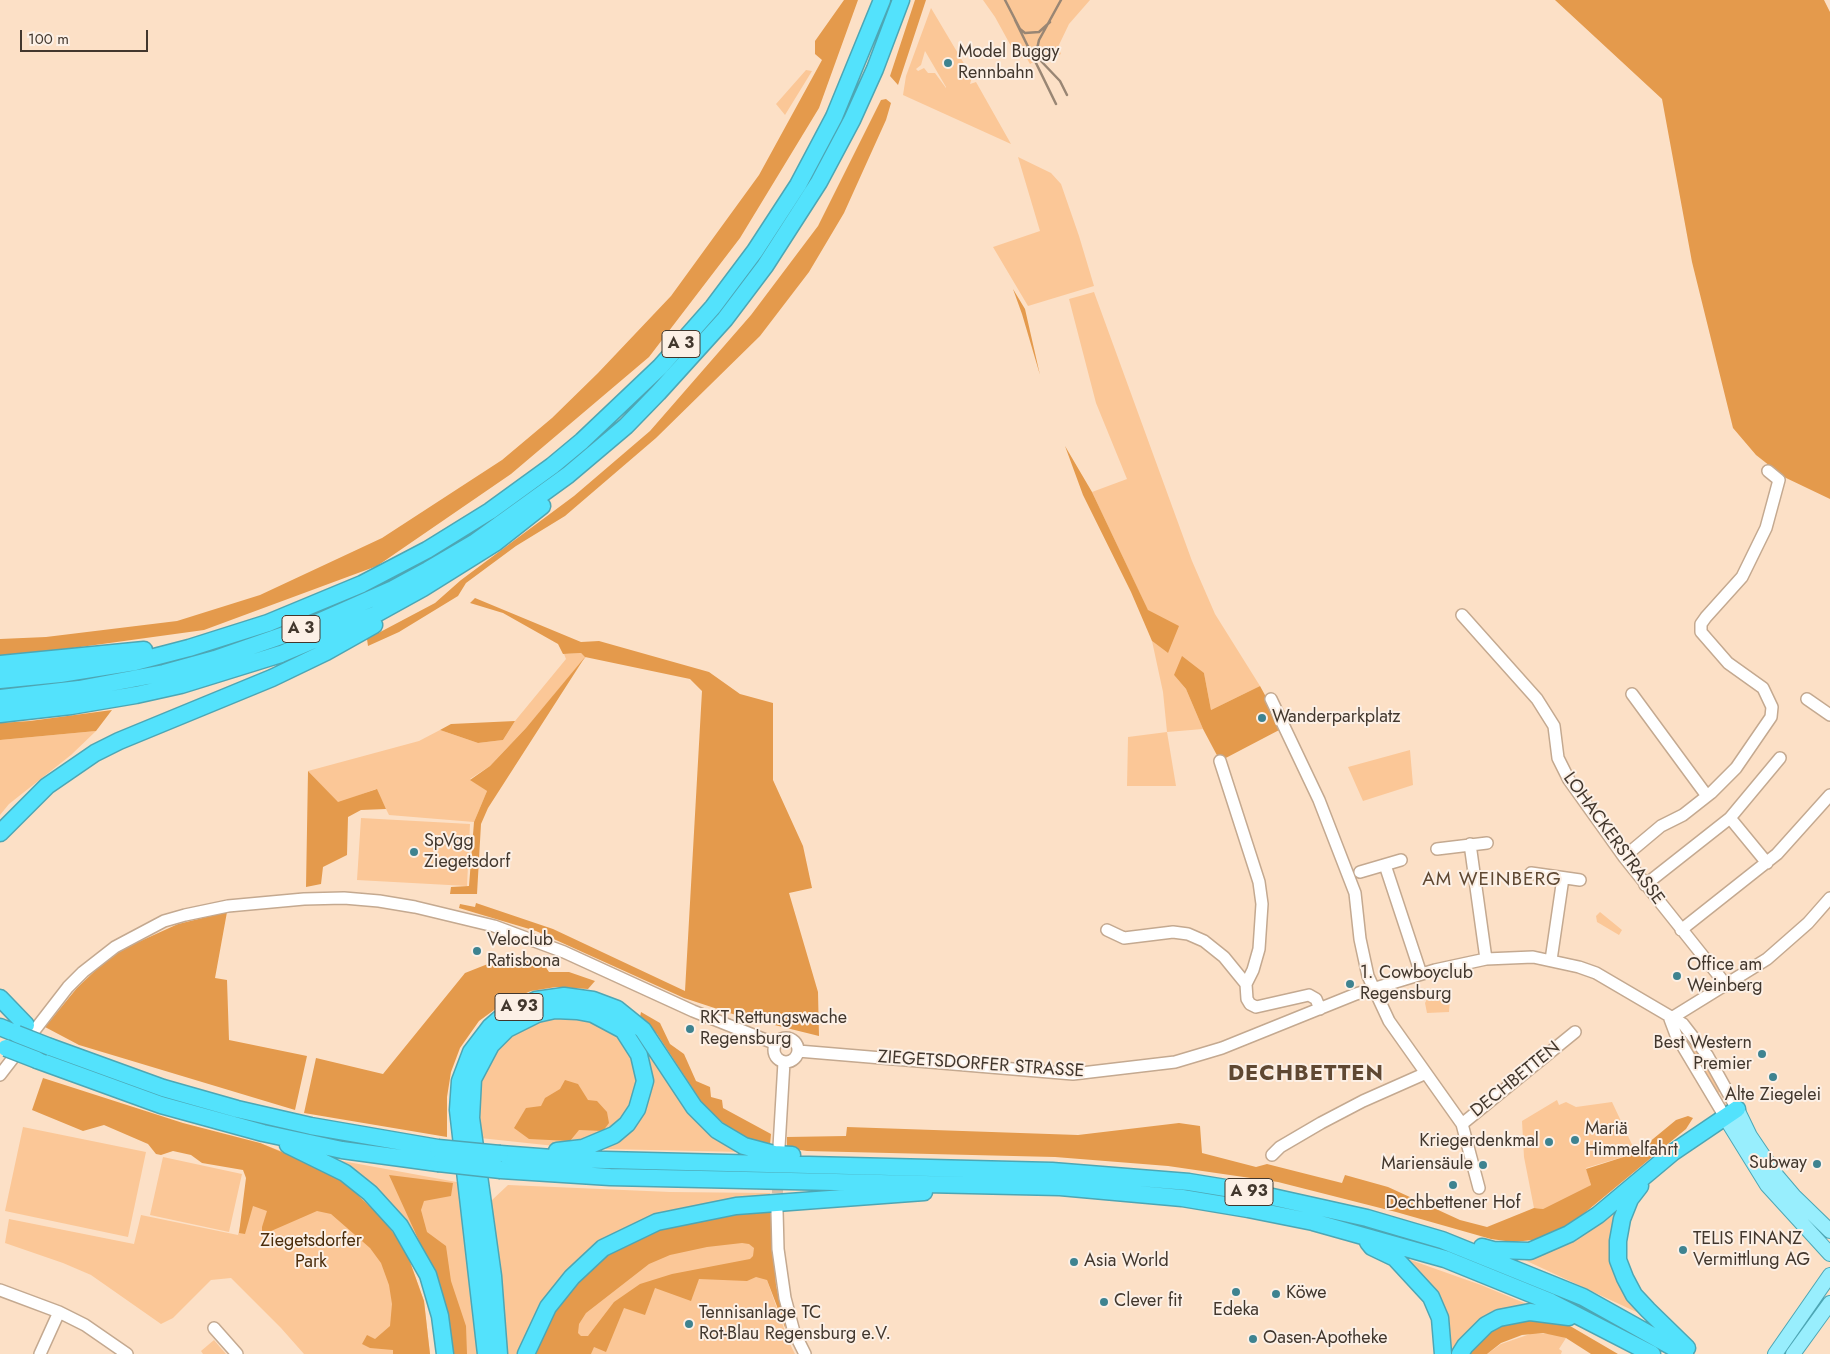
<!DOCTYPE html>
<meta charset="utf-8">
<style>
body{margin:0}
#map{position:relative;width:1830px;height:1354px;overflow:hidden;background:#fce0c6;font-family:Jost,sans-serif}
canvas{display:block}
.scale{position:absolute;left:20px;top:30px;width:128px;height:22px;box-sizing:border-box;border:2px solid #42372d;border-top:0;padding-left:6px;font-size:15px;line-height:18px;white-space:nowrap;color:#42372d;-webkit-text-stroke:4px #fcf0e6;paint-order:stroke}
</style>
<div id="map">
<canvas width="1830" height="1354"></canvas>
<div class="scale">100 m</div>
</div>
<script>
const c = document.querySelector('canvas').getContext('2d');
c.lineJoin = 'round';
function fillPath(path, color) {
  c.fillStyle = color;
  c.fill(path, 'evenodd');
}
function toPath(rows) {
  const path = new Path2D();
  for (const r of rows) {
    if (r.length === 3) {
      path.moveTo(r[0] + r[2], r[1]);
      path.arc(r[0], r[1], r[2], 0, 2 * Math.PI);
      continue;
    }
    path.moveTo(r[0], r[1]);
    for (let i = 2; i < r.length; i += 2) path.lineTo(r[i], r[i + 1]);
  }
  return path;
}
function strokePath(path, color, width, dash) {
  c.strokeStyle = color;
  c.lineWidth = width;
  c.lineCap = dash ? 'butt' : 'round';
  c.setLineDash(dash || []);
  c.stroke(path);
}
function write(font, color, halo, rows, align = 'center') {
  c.font = font + ' Jost,sans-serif';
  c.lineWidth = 4;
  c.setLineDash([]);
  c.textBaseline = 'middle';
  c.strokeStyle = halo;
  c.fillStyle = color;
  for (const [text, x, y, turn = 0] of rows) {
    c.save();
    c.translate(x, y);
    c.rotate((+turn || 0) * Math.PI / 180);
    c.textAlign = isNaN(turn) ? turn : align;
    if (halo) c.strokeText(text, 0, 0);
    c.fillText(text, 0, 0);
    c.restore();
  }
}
fillPath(toPath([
 [983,0,1090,0,1069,24,1058,47,1061,54,1047,60,1044,56,1030,64,1025,55,1023,58,1017,57,995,17],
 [931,8,972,77,970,84,976,82,1011,144,903,95,906,76],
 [925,51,946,87,946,88,935,73,928,73,924,68,918,71,916,69,921,65],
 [806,70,812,71,785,115,776,104],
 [1018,157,1051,173,1061,184,1079,236,1094,286,1028,306,993,247,1040,231],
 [1094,292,1192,561,1215,614,1260,686,1211,710,1204,673,1174,675,1186,689,1203,729,1167,732,1176,786,1127,786,1128,737,1167,732,1163,692,1152,641,1168,653,1092,492,1127,479,1096,403,1069,299],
 [581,653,586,657,526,728,490,766,470,779,487,791,474,822,389,815,376,789,338,803,308,771,419,741,440,730,478,743,503,740,515,721,566,659,564,654],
 [96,731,71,755,9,804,0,815,0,740],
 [1410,750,1413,785,1363,801,1348,767],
 [361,818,470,824,467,886,357,880],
 [1600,912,1622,930,1619,935,1597,922,1596,916],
 [1435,993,1450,998,1449,1012,1427,1013,1425,1003,1428,997],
 [554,1016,587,1018,621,1037,639,1069,634,1106,604,1136,555,1146,480,1138,477,1113,479,1086,485,1066,496,1050,519,1028],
 [629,1023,742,1152,605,1149,634,1129,646,1108,651,1085,627,1027],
 [1681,1027,1725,1089,1718,1093,1679,1029],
 [1557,1100,1559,1105,1566,1102,1576,1107,1612,1102,1636,1153,1586,1168,1591,1185,1543,1209,1534,1208,1524,1157,1522,1121],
 [23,1127,146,1152,128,1237,5,1211],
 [260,1143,299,1158,379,1215,395,1235,409,1259,424,1301,430,1354,304,1354,281,1328,231,1278,211,1280,173,1318,161,1324,91,1275,63,1263,5,1243,9,1219,134,1244,141,1215,238,1235],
 [163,1157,242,1174,229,1232,150,1215],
 [337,1160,462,1183,482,1354,451,1354,430,1265],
 [508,1185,670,1192,770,1193,770,1196,597,1243,561,1278,542,1303,520,1354,504,1354,489,1207,491,1201],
 [1622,1201,1614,1221,1609,1242,1610,1261,1617,1280,1627,1296,1645,1316,1516,1256],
 [773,1210,777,1278,767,1280,788,1340,795,1354,532,1354,568,1289],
 [1402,1257,1481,1285,1534,1307,1454,1354,1448,1354,1449,1348],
 [1533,1333,1555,1334,1566,1338,1559,1349,1562,1351,1561,1354,1487,1354,1501,1344],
 [214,1340,226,1354,203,1354,201,1351]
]), '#fbc797');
fillPath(toPath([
 [844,0,858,0,819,108,740,238,649,357,511,474,377,566,204,630,15,656,0,656,0,639,46,637,177,621,260,595,382,538,502,460,552,418,598,373,671,296,759,175,822,60,815,54,815,41],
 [915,0,926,0,898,85,890,76],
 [1555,0,1824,0,1830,12,1830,499,1784,477,1756,455,1733,428,1692,262,1662,99],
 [886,99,891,103,886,120,844,213,809,272,760,336,656,438,565,516,516,546,466,583,458,596,399,632,368,646,367,639,435,603,461,580,574,496,650,431,751,315,818,226,881,100],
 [1013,289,1025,309,1040,375,1022,314],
 [1065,446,1092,492,1148,610,1179,626,1168,653,1152,641,1131,592,1083,495],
 [475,598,581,642,599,641,709,672,740,694,773,703,773,780,803,846,812,888,789,893,818,992,819,1036,742,1017,684,998,536,931,459,908,460,904,475,907,476,903,553,929,685,991,702,691,690,679,585,657,488,808,481,824,477,894,450,894,451,887,469,886,474,822,487,791,470,780,490,766,526,728,585,657,581,653,563,654,558,644,503,613,470,603],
 [1182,656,1204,673,1211,710,1260,686,1283,728,1220,761,1203,729,1186,689,1174,675],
 [112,710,96,731,0,740,0,723,30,721],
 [515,721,503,740,478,743,440,730,451,724],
 [308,771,338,802,377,789,386,809,361,810,348,817,347,855,323,867,321,884,306,887],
 [227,912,215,978,227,980,229,1040,307,1056,295,1110,79,1045,45,1027,77,988,99,967,123,949,178,924],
 [508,956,545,966,549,972,569,972,595,981,588,989,556,987,531,991,505,1002,479,1021,460,1048,451,1072,447,1097,447,1137,304,1113,316,1058,383,1074,465,973],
 [641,1012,660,1023,670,1044,684,1054,696,1081,710,1087,711,1097,722,1100,723,1108,771,1134,770,1145,756,1142,729,1128,704,1106,657,1034,640,1017],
 [43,1078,183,1123,260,1143,325,1170,344,1182,379,1215,395,1235,409,1259,424,1301,430,1354,393,1354,393,1350,370,1348,362,1344,367,1335,375,1339,390,1326,392,1304,389,1285,381,1263,370,1248,331,1214,317,1211,262,1235,262,1227,267,1211,253,1206,245,1234,239,1233,246,1178,243,1170,202,1163,191,1155,173,1151,161,1155,156,1154,148,1144,104,1125,83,1131,32,1110],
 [565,1080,578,1084,588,1100,597,1101,607,1112,609,1123,603,1131,579,1130,570,1141,529,1139,514,1128,526,1108,541,1106,545,1098,560,1089],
 [1688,1116,1693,1118,1686,1129,1570,1225,1553,1234,1533,1240,1513,1242,1491,1239,1396,1212,1278,1182,1168,1166,1055,1157,807,1151,787,1148,787,1137,846,1136,847,1127,1078,1135,1179,1123,1200,1126,1202,1153,1256,1167,1267,1164,1342,1183,1345,1175,1388,1187,1460,1220,1487,1227,1534,1208,1543,1209,1591,1185,1586,1169,1636,1153,1676,1120],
 [389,1175,453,1183,451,1196,424,1201,421,1210,427,1232,446,1246,451,1281,466,1326,467,1354,451,1354,430,1265],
 [771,1210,776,1285,786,1330,767,1280,756,1277,747,1281,699,1279,691,1301,655,1288,645,1315,624,1308,606,1352,594,1347,591,1354,532,1354,542,1329,568,1289,606,1254,636,1237,684,1222,736,1213],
 [742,1243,749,1244,754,1248,753,1256,750,1259,672,1274,640,1284,614,1302,588,1336,581,1336,578,1333,579,1324,586,1313,649,1264,670,1255,707,1247],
 [1511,1318,1565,1323,1618,1354,1591,1354,1566,1338,1543,1333,1522,1335,1501,1343,1487,1354,1463,1354,1478,1338]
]), '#e49a4c');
strokePath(toPath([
 [777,1210,778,1173]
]), '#d7bea7', 11, [11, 5.5]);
const minor = toPath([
 [1462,615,1537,699,1554,726,1558,758,1569,780,1624,857,1727,986],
 [1632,694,1707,796],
 [1271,699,1319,800,1355,893,1360,939,1368,976,1389,1021,1462,1124],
 [1807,699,1830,715],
 [1220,761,1259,882,1262,904,1259,949,1253,970,1246,984],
 [1730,818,1767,863],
 [1470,844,1486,959],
 [1437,849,1487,843],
 [1624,857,1661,826,1683,815,1711,793,1736,768,1771,717,1772,707,1763,688,1728,663,1701,632,1701,624,1706,617,1742,577,1766,528,1779,480,1768,471],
 [1385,865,1421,974],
 [1360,872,1401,860],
 [1531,873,1580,880],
 [1645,885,1730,818,1780,758],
 [1107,930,1124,938,1173,932,1188,934,1204,941,1224,957,1246,984,1247,999,1250,1004,1256,1007,1309,995,1316,999,1320,1009],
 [1681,930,1777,854,1830,795],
 [1551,960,1563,878],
 [1670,1019,1767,959,1808,923,1830,898],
 [1670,1019,1676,1035,1725,1117],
 [786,1050,12],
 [798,1051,1073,1074,1175,1062,1222,1048,1356,994,1435,970,1486,959,1533,957,1579,967,1596,973,1683,1024,1707,1055,1737,1109],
 [0,1075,68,987,83,972,115,947,164,921,185,915,228,906,304,899,344,898,379,901,415,907,494,926,564,952,693,1011,776,1044],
 [779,1147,784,1062],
 [1272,1155,1280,1147,1321,1123,1363,1101,1424,1074],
 [1479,1188,1462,1124,1575,1032],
 [777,1211,778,1249,785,1298,794,1332,805,1354],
 [0,1290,59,1312,85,1325,127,1354],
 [214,1328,237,1354],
 [40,1354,59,1312]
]);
const major = toPath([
 [1737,1109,1750,1136,1777,1176,1794,1196,1830,1231],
 [1725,1117,1767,1185,1830,1254],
 [1775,1354,1830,1275],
 [1793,1354,1830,1303]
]);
const highway = toPath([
 [0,664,144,650],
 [0,680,60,674,135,662,189,648,268,623,362,584,427,550,490,511,552,466,582,441,660,367,713,307,755,251,798,185,834,117,882,0],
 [0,698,79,689,164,673,215,659,307,627,393,589,428,570,474,543,568,475,626,426,658,393,725,319,765,266,819,182,852,120,875,69,901,0],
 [0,714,71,706,136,695,181,685,281,654,376,614,423,588,495,543,542,506],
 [0,833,47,786,95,753,119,741,272,678,326,652,374,625],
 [0,998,26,1025],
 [0,1027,17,1034],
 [50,1047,163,1088,237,1109,311,1126,438,1148],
 [37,1060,161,1105,263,1133,342,1150,438,1163],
 [288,1145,345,1173,370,1193,400,1226,428,1275,440,1316,445,1354],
 [500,1154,565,1159,1052,1171,1189,1182,1250,1192,1367,1218,1442,1240,1583,1297,1685,1354],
 [501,1170,610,1177,1060,1187,1182,1198,1248,1209,1313,1222,1445,1259,1551,1302,1652,1354],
 [1640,1186,1630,1199,1622,1219,1618,1241,1618,1260,1625,1278,1634,1295,1648,1310,1687,1348],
 [1368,1242,1372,1247,1395,1258,1431,1297,1440,1318,1443,1354],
 [1482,1247,1493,1250,1530,1251,1569,1234,1598,1215,1672,1153,1737,1109],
 [486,1354,458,1110,460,1081,471,1052,490,1027,505,1014,536,1000,564,996,593,1000,617,1009,643,1030,694,1107,717,1130,744,1146,774,1154,792,1155],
 [499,1354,493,1276,471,1118,473,1079,491,1045,507,1029,537,1014,555,1010,577,1011,593,1014,623,1030,639,1055,645,1081,637,1109,627,1124,614,1135,583,1148,557,1151],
 [526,1354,548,1307,572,1277,603,1248,657,1222,736,1206,924,1192],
 [1460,1354,1465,1346,1486,1325,1499,1318,1530,1312,1569,1317]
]);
strokePath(minor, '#c4a990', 14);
strokePath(major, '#4da6b4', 16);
strokePath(highway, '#4da6b4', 19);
strokePath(minor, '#fff', 11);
strokePath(major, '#98eefd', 14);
strokePath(highway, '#53e2fc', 16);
strokePath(toPath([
 [1005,0,1020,29,1025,33,1039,32,1050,22],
 [1015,20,1056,104],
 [1035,58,1039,40,1061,0],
 [1040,60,1060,81,1067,95]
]), '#998674', 2.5);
const highwayBridge = toPath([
 [17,1034,50,1047],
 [6,1048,37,1060],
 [438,1148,500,1154],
 [438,1163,501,1170]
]);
strokePath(highwayBridge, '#4da6b4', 19, []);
strokePath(highwayBridge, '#53e2fc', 16);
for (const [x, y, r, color] of [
 [948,63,5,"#3e8390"],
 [1262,718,5,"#3e8390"],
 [414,852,5,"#3e8390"],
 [477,951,5,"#3e8390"],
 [1677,976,5,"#3e8390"],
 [1350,984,5,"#3e8390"],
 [690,1029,5,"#3e8390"],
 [1762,1054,5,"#3e8390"],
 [1773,1077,5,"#3e8390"],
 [1575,1140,5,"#3e8390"],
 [1549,1142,5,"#3e8390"],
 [1817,1164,5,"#3e8390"],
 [1483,1165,5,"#3e8390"],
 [1453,1185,5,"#3e8390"],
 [1683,1250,5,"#3e8390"],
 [1074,1262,5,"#3e8390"],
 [1236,1292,5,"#3e8390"],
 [1276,1294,5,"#3e8390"],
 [1104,1302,5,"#3e8390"],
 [689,1324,5,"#3e8390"],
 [1253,1339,5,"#3e8390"]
]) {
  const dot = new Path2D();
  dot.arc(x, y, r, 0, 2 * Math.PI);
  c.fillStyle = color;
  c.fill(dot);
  strokePath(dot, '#fcf0e6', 2);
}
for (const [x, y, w] of [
 [681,344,38],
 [301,629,38],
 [519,1007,48],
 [1249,1192,48]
]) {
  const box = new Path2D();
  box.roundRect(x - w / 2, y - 13.5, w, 27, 4);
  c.fillStyle = '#fcf0e6';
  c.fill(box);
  strokePath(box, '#42372d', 1);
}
write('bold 16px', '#42372d', null, [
 ["A 3",681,344],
 ["A 3",301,629],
 ["A 93",519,1007],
 ["A 93",1249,1192]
]);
write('18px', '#42372d', '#fcf0e6', [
 ["Model Buggy",958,53],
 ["Rennbahn",958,74],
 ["Wanderparkplatz",1272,718],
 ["SpVgg",424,842],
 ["Ziegetsdorf",424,863],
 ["Veloclub",487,941],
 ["Ratisbona",487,962],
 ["Office am",1687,966],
 ["Weinberg",1687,987],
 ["1. Cowboyclub",1360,974],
 ["Regensburg",1360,995],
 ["RKT Rettungswache",700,1019],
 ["Regensburg",700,1040],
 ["Best Western",1752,1044,"right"],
 ["Premier",1752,1065,"right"],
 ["Alte Ziegelei",1773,1096,"center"],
 ["Mariä",1585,1130],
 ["Himmelfahrt",1585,1151],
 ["Kriegerdenkmal",1539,1142,"right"],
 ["Subway",1807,1164,"right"],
 ["Mariensäule",1473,1165,"right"],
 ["Dechbettener Hof",1453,1204,"center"],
 ["TELIS FINANZ",1693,1240],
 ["Vermittlung AG",1693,1261],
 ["Asia World",1084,1262],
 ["Köwe",1286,1294],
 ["Clever fit",1114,1302],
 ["Edeka",1236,1311,"center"],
 ["Tennisanlage TC",699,1314],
 ["Rot-Blau Regensburg e.V.",699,1335],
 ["Oasen-Apotheke",1263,1339]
], 'left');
write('18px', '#42372d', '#fcf0e6', [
 ["LOHACKERSTRASSE",1613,839,54],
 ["ZIEGETSDORFER STRASSE",981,1065,4],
 ["DECHBETTEN",1516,1080,-39]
]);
write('18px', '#4b2d0b', '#fcf0e6', [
 ["Ziegetsdorfer",311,1242],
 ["Park",311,1263]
]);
c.letterSpacing = '1px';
write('19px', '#5f4832', '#fcf0e6', [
 ["AM WEINBERG",1492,880]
]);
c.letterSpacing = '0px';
c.letterSpacing = '1px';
write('bold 22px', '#5f4832', '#fcf0e6', [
 ["DECHBETTEN",1306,1075]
]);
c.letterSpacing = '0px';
</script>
